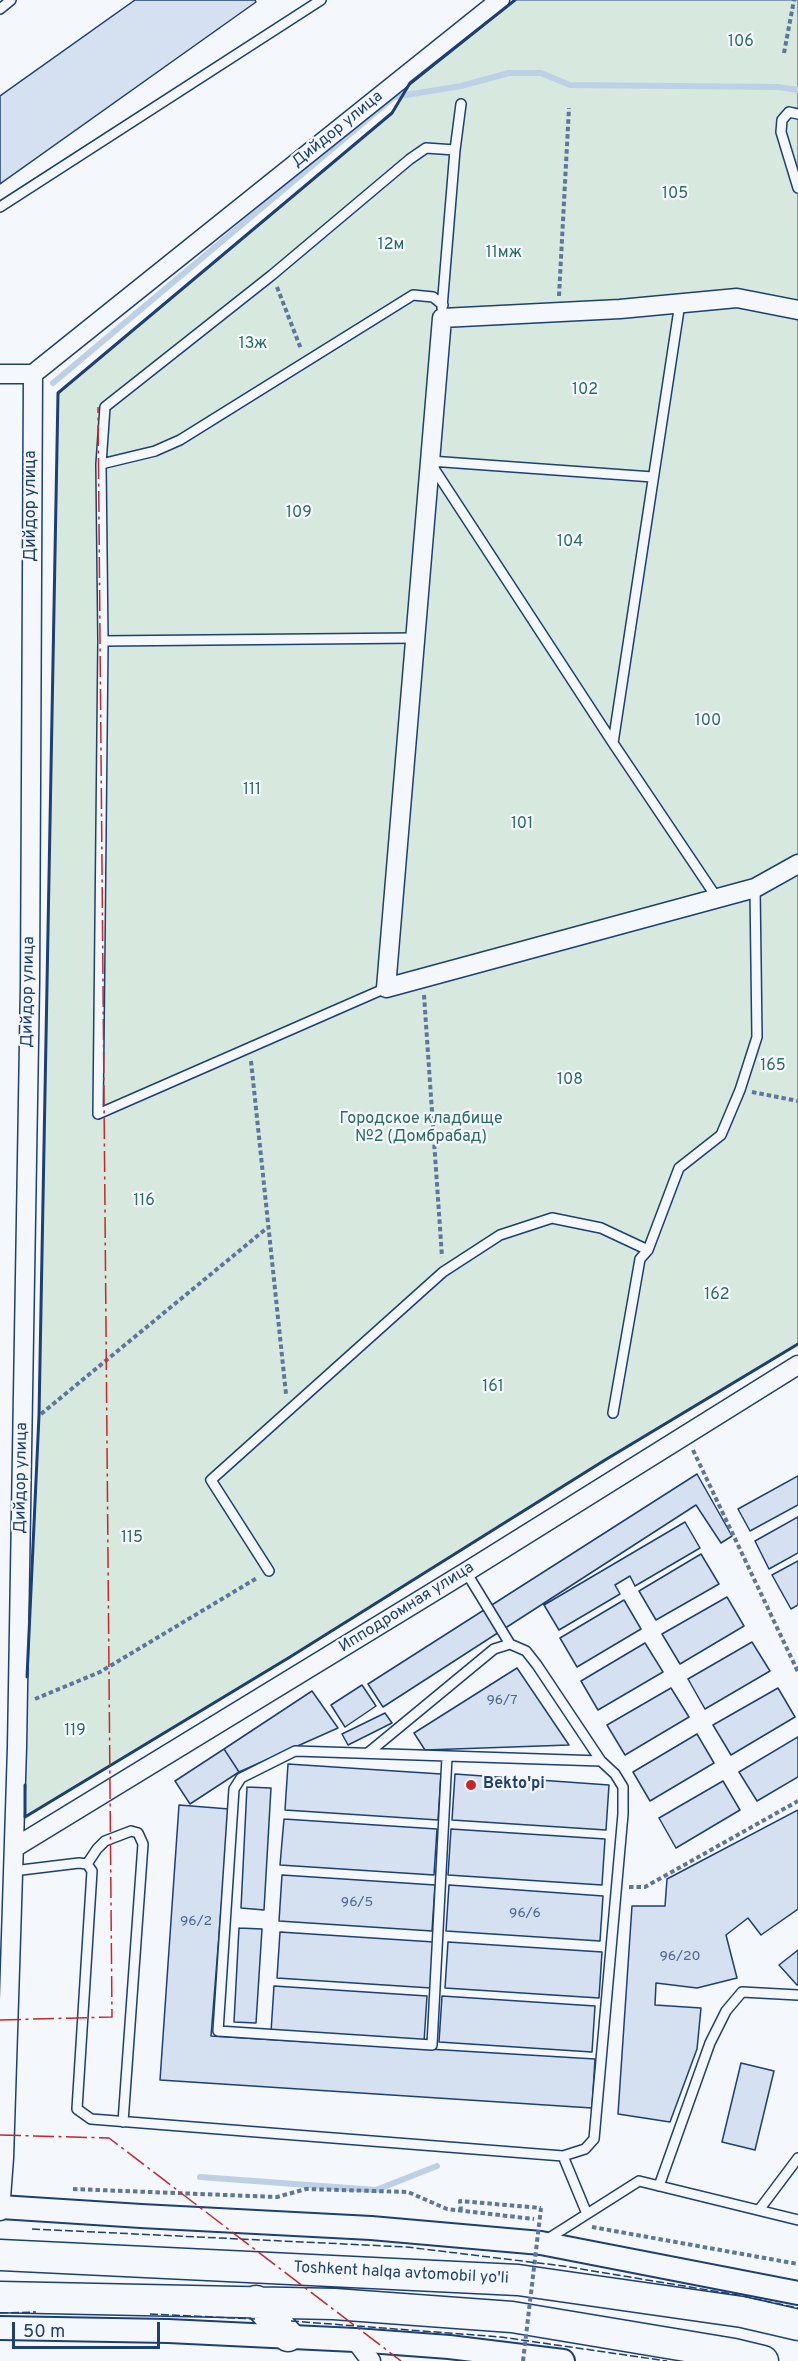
<!DOCTYPE html>
<meta charset="utf-8">
<style>
body{margin:0}
#map{position:relative;width:798px;height:2361px;overflow:hidden;background:#f4f7fb;font-family:Overpass,sans-serif}
canvas{display:block}
.scale{position:absolute;left:12px;top:2322px;width:148px;height:27px;box-sizing:border-box;border:3px solid #1d3f73;border-top:0;padding-left:8px;font-size:18px;line-height:21px;white-space:nowrap;color:#1d3f73;-webkit-text-stroke:4px #f4f7fb;paint-order:stroke}
</style>
<div id="map">
<canvas width="798" height="2361"></canvas>
<div class="scale">50 m</div>
</div>
<script>
const c = document.querySelector('canvas').getContext('2d');
c.lineJoin = 'round';
function fillPath(path, color) {
  c.fillStyle = color;
  c.fill(path, 'evenodd');
}
function toPath(rows) {
  const path = new Path2D();
  for (const r of rows) {
    path.moveTo(r[0], r[1]);
    for (let i = 2; i < r.length; i += 2) path.lineTo(r[i], r[i + 1]);
  }
  return path;
}
function strokePath(path, color, width, dash) {
  c.strokeStyle = color;
  c.lineWidth = width;
  c.lineCap = dash ? 'butt' : 'round';
  c.setLineDash(dash || []);
  c.stroke(path);
}
function write(font, color, halo, rows, align = 'center') {
  c.font = font + ' Overpass,sans-serif';
  c.lineWidth = 4.5;
  c.setLineDash([]);
  c.textBaseline = 'middle';
  c.strokeStyle = halo;
  c.fillStyle = color;
  for (const [text, x, y, turn = 0] of rows) {
    c.save();
    c.translate(x, y);
    c.rotate((+turn || 0) * Math.PI / 180);
    c.textAlign = isNaN(turn) ? turn : align;
    if (halo) c.strokeText(text, 0, 0);
    c.fillText(text, 0, 0);
    c.restore();
  }
}
const green = toPath([
 [515,0,798,0,798,1344,605,1460,290,1657,25,1817,26,1703,39,1415,58,393,392,113,410,83,515,0]
]);
fillPath(green, '#d7e8df');
strokePath(green, '#687fa3', 1.5);
strokePath(toPath([
 [53,383,394,97,461,86,509,73,541,73,570,85,778,87,798,90],
 [200,2177,376,2190,437,2166]
]), '#bed0e5', 6);
const building = toPath([
 [135,0,255,0,256,2,0,184,0,96,135,0],
 [697,1474,732,1536,721,1543,696,1505,383,1707,368,1684,697,1474],
 [798,1476,798,1505,750,1531,738,1509,798,1476],
 [798,1517,798,1553,769,1569,755,1541,798,1517],
 [685,1522,700,1548,635,1586,630,1576,615,1585,620,1594,559,1630,544,1605,685,1522],
 [701,1554,719,1584,656,1620,639,1591,701,1554],
 [798,1561,798,1605,791,1609,772,1575,798,1561],
 [727,1597,744,1626,680,1664,662,1634,727,1597],
 [624,1600,641,1629,577,1667,560,1638,624,1600],
 [752,1642,770,1671,705,1709,688,1679,752,1642],
 [645,1643,663,1672,598,1710,581,1681,645,1643],
 [517,1668,569,1745,425,1750,414,1733,517,1668],
 [362,1685,376,1706,345,1727,331,1705,362,1685],
 [671,1688,689,1717,625,1755,607,1725,671,1688],
 [778,1688,795,1717,731,1755,713,1725,778,1688],
 [312,1691,338,1728,239,1772,224,1749,312,1691],
 [385,1713,392,1723,348,1745,342,1734,385,1713],
 [697,1734,714,1763,650,1801,633,1772,697,1734],
 [798,1737,798,1777,757,1801,739,1772,798,1737],
 [224,1749,239,1772,190,1804,175,1781,224,1749],
 [288,1764,441,1774,438,1820,285,1810,288,1764],
 [455,1774,609,1785,606,1830,452,1820,455,1774],
 [723,1781,740,1810,676,1848,659,1818,723,1781],
 [247,1787,271,1788,264,1910,241,1908,247,1787],
 [179,1805,229,1809,211,2036,595,2059,592,2108,160,2080,179,1805],
 [798,1810,798,1909,761,1935,748,1918,726,1935,737,1978,697,1988,656,1983,655,2005,701,2008,697,2049,670,2122,618,2114,632,1906,665,1906,667,1879,798,1810],
 [284,1819,437,1829,434,1875,280,1865,284,1819],
 [451,1829,605,1839,602,1885,448,1875,451,1829],
 [282,1875,435,1885,432,1931,279,1921,282,1875],
 [449,1885,603,1896,600,1941,446,1931,449,1885],
 [239,1928,262,1929,256,2023,234,2022,239,1928],
 [280,1932,434,1942,431,1988,277,1978,280,1932],
 [448,1942,602,1952,599,1998,445,1988,448,1942],
 [798,1950,798,1985,797,1985,779,1965,798,1950],
 [274,1986,427,1996,424,2042,271,2032,274,1986],
 [442,1996,595,2006,592,2052,439,2042,442,1996],
 [741,2063,774,2071,755,2150,722,2142,741,2063]
]);
fillPath(building, '#d5e0f0');
strokePath(building, '#1d3f73', 1.5);
const service = toPath([
 [0,9,11,0],
 [798,114,789,112,782,120,781,132,798,188],
 [0,207,321,0],
 [442,308,455,150,461,104],
 [430,461,653,477],
 [101,464,155,451,180,440,413,295,433,297,443,305],
 [431,464,613,743,717,898],
 [103,641,415,638],
 [613,743,680,303],
 [386,988,98,1114,103,641,101,464,105,407,272,275,410,159,426,148,455,150],
 [613,1413,640,1259,648,1250,679,1168,721,1135,740,1090,757,1037,755,888],
 [269,1571,211,1480,443,1272,500,1235,552,1218,601,1228,648,1250],
 [466,1572,510,1644],
 [368,1753,494,1649,510,1644,526,1651,537,1665,601,1761],
 [87,1864,97,1849,105,1841,131,1831,138,1833,143,1844,123,2122],
 [13,1871,79,1863,87,1864,92,1871,77,2109,91,2119,563,2156,585,2149,594,2139,623,1814,623,1787,615,1774,601,1761,295,1751,241,1778,234,1789,218,2031,432,2045,447,1757],
 [563,2156,587,2214],
 [659,2186,710,2043,726,2011,742,1992,798,1995],
 [759,2210,798,2158],
 [546,2240,639,2181,798,2220]
]);
const minor = toPath([
 [798,310,737,298,620,309,442,318,386,988,755,888,798,864],
 [0,374,33,374],
 [33,374,500,0],
 [14,1848,466,1572,798,1365],
 [0,2211,4,2158,17,1747,30,983,33,374],
 [355,2340,371,2361]
]);
const tertiary = toPath([
 [0,2207,141,2216,371,2228,541,2243,798,2293],
 [0,2328,168,2331,355,2340,449,2347,563,2361]
]);
const trunk = toPath([
 [0,2255,518,2280,742,2312,798,2325],
 [0,2297,334,2304,512,2317,734,2354,763,2361],
 [256,2301,288,2336]
]);
strokePath(service, '#1d3f73', 12);
strokePath(minor, '#1d3f73', 21);
strokePath(tertiary, '#1d3f73', 26);
strokePath(trunk, '#1d3f73', 33);
strokePath(toPath([
 [784,53,794,0],
 [277,287,301,349],
 [559,296,569,108],
 [424,995,442,1257],
 [251,1061,286,1394],
 [752,1092,798,1101],
 [41,1414,267,1228],
 [693,1450,798,1672],
 [35,1699,100,1672,257,1578],
 [629,1887,645,1887,798,1801],
 [73,2189,277,2197,306,2189,408,2192,447,2209,534,2219],
 [461,2211,460,2201,541,2208],
 [592,2227,798,2264]
]), '#5e769c', 4, [4.5, 3]);
strokePath(service, '#f4f7fb', 9);
strokePath(minor, '#f4f7fb', 18);
strokePath(tertiary, '#f4f7fb', 22);
strokePath(trunk, '#f4f7fb', 30);
strokePath(toPath([
 [523,2361,541,2208]
]), '#5e769c', 4, [4.5, 3]);
strokePath(toPath([
 [32,2229,407,2247,563,2266,738,2295,798,2308],
 [0,2313,36,2312],
 [150,2314,255,2319],
 [291,2321,501,2337,667,2361]
]), '#1d3f73', 1.5, [8, 3]);
strokePath(toPath([
 [27,1677,39,1415,58,393,392,113,410,83,515,0],
 [25,1785,25,1817,290,1657,605,1460,798,1344]
]), '#1d3f73', 3);
strokePath(toPath([
 [0,2020,112,2017,98,407],
 [0,2135,109,2138,401,2361]
]), '#c62828', 1.5, [21, 4.5, 3, 4.5]);
for (const [x, y, r, color] of [
 [471,1785,6,"#c62828"]
]) {
  const dot = new Path2D();
  dot.arc(x, y, r, 0, 2 * Math.PI);
  c.fillStyle = color;
  c.fill(dot);
  strokePath(dot, '#f4f7fb', 2);
}
write('14px', '#4b6792', null, [
 ["96/7",502,1701],
 ["96/5",357,1903],
 ["96/6",525,1914],
 ["96/2",196,1922],
 ["96/20",680,1957]
]);
write('16px', '#2c6c60', '#f4f7fb', [
 ["106",741,43],
 ["105",675,195],
 ["12м",391,246],
 ["11мж",504,254],
 ["13ж",253,345],
 ["102",585,391],
 ["109",299,514],
 ["104",570,543],
 ["100",708,722],
 ["111",252,791],
 ["101",522,825],
 ["165",773,1067],
 ["108",570,1081],
 ["Городское кладбище",421,1120],
 ["№2 (Домбрабад)",421,1138],
 ["116",144,1202],
 ["162",717,1296],
 ["161",493,1388],
 ["115",132,1539],
 ["119",75,1732]
]);
write('16px', '#1d3f73', '#f4f7fb', [
 ["Дийдор улица",338,130,-39],
 ["Дийдор улица",32,506,-90],
 ["Дийдор улица",29,992,-89],
 ["Дийдор улица",22,1478,-89],
 ["Ипподромная улица",407,1608,-32],
 ["Toshkent halqa avtomobil yo'li",401,2274,3]
]);
write('bold 16px', '#1d3f73', '#f4f7fb', [
 ["Bekto'pi",483,1785]
], 'left');
</script>
